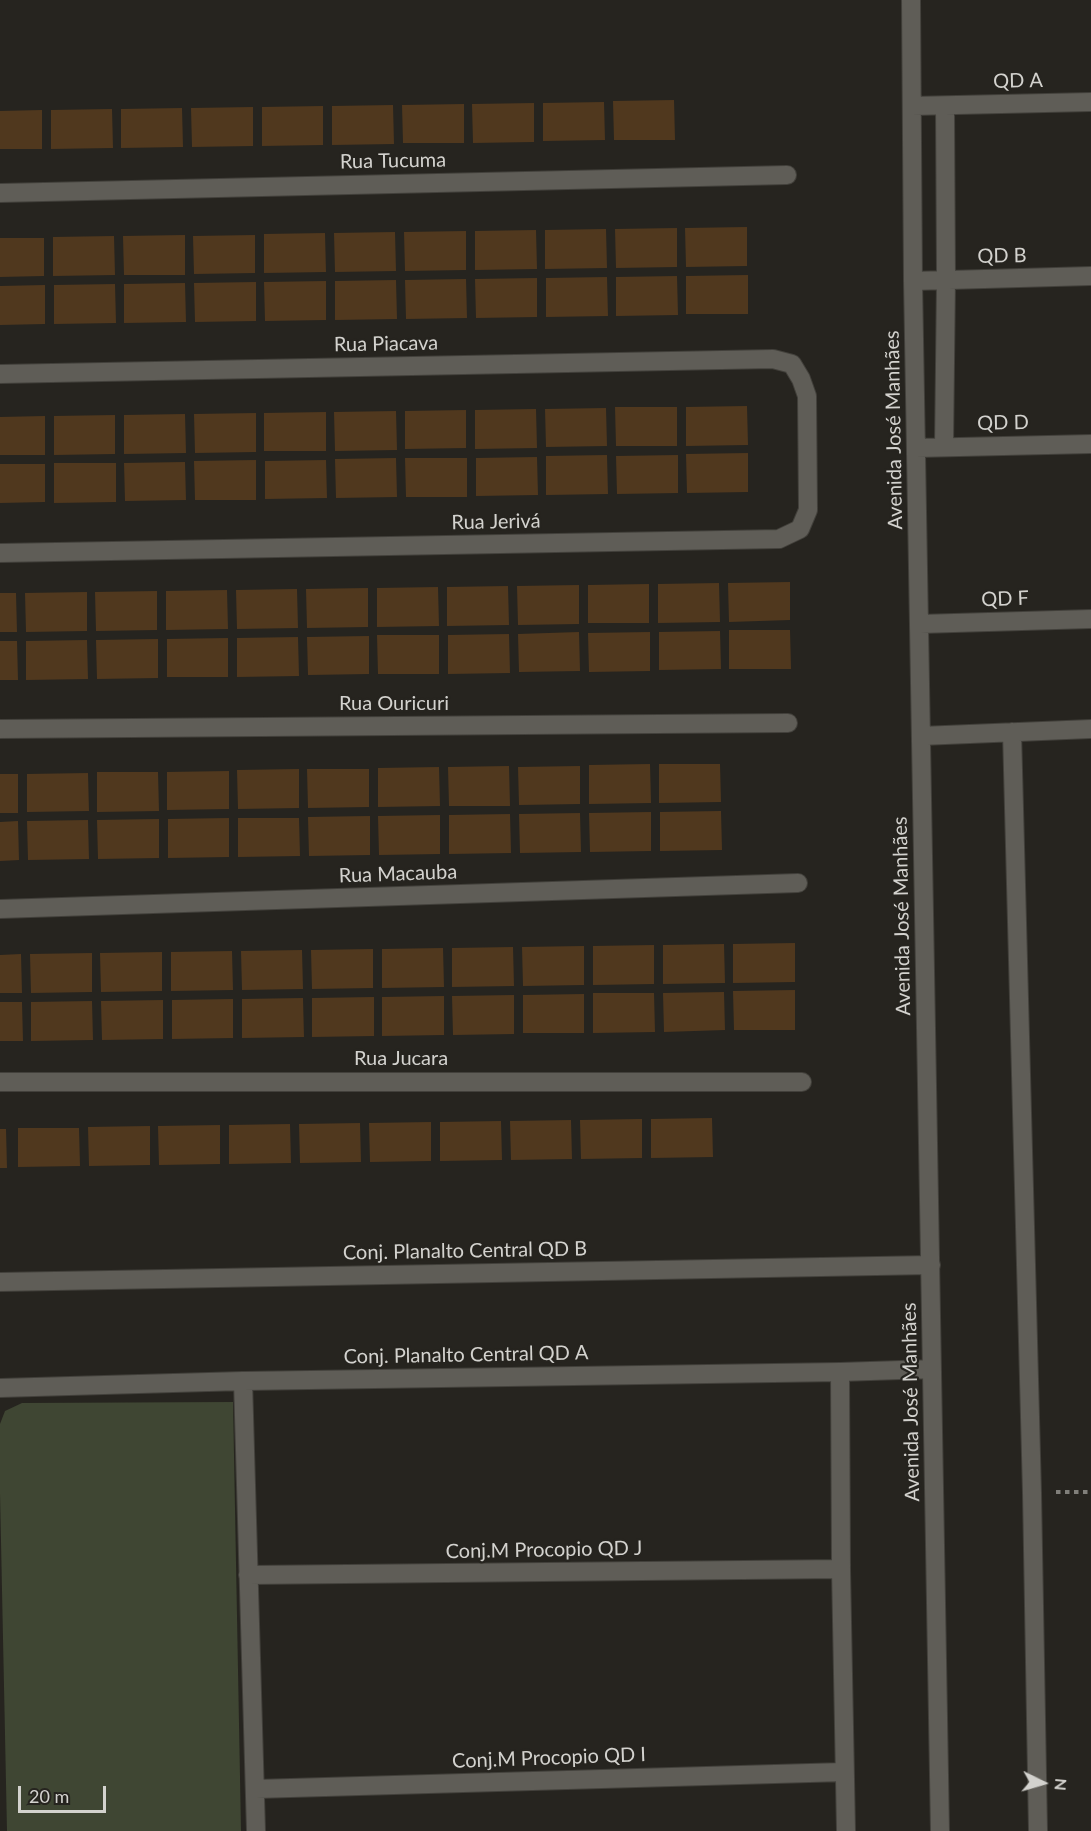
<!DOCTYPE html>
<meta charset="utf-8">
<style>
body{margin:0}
#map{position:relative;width:1091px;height:1831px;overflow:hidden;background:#26241f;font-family:Lato,sans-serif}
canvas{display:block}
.north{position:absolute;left:1013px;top:1753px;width:60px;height:60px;-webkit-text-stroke:4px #26241f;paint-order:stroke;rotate:95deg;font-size:16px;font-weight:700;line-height:24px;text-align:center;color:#d3d2ce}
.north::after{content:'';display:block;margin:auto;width:21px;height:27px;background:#d3d2ce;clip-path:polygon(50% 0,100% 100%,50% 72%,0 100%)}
.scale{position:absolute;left:18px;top:1786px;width:88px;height:27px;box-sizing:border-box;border:3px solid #d3d2ce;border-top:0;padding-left:8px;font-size:18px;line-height:21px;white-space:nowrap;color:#d3d2ce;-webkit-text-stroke:4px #26241f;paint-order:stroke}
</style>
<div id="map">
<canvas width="1091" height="1831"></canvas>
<div class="north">N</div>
<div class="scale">20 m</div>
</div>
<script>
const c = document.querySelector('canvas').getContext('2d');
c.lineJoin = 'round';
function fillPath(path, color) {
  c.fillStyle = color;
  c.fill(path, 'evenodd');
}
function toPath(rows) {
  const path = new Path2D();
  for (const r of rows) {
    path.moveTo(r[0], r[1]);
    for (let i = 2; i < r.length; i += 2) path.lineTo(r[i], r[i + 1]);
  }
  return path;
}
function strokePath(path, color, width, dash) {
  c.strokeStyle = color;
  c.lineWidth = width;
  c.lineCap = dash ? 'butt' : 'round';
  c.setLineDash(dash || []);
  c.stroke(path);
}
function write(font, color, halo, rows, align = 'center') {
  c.font = font + ' Lato,sans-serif';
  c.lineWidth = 4.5;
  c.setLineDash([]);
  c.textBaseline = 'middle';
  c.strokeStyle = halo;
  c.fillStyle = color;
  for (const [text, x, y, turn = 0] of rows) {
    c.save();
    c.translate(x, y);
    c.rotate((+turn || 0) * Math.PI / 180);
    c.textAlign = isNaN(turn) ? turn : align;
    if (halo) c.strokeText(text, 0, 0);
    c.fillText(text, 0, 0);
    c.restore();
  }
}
fillPath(toPath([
 [233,1402,241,1831,7,1831,0,1493,0,1424,5,1411,22,1403]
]), '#3f4633');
fillPath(toPath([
 [674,100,675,140,614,140,613,101],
 [604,102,605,140,543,141,543,103],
 [534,103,534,142,473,143,472,104],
 [464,104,464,143,403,143,402,105],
 [393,105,394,144,332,145,332,106],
 [323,106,323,145,262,146,262,107],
 [253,107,253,146,192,147,191,108],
 [182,108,183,147,121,148,121,109],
 [112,109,113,148,51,149,51,110],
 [42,110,42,149,0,149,0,111],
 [747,227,747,266,686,267,685,228],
 [677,228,677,267,616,268,615,229],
 [606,229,607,268,545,269,545,230],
 [536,230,537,269,475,270,475,231],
 [466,231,466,270,405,271,404,232],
 [395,232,396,271,335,272,334,233],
 [325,233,326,272,264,273,264,234],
 [185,235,185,275,124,275,123,236],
 [255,235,255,273,194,274,193,236],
 [114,236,115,275,53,276,53,237],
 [0,238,44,238,44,276,0,277],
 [748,275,748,314,686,314,686,276],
 [677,276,678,315,616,316,616,277],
 [607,277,608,316,546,317,546,278],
 [537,278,537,317,476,318,475,279],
 [466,279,467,318,406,319,405,280],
 [396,280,397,319,335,320,335,281],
 [326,281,326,320,265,321,264,282],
 [256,282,256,321,195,322,194,283],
 [185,283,186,322,124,323,124,284],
 [115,284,116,323,54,324,54,285],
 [45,285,45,324,0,325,0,286],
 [747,406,748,445,686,446,686,407],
 [615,407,677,407,677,446,616,446],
 [606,408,607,446,546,447,545,409],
 [536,409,537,448,475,449,475,410],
 [466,410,466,448,405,449,405,411],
 [396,411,397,450,335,451,334,412],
 [326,412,326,451,264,451,264,413],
 [256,413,256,452,195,453,194,414],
 [185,414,186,453,124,454,124,415],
 [115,415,115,454,54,455,54,416],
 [45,416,45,455,0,455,0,417],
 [748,453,748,492,687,493,686,454],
 [607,455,608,494,546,495,546,456],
 [678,455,678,493,617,494,616,456],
 [537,457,538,495,476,496,476,458],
 [396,458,397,497,336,498,335,459],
 [405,458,467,458,467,497,406,497],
 [256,460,256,500,195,500,194,461],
 [326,460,327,498,265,499,265,461],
 [185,462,186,500,125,501,124,463],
 [54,463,116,463,116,502,54,503],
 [0,464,45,464,45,502,0,503],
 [790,582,790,620,729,622,728,583],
 [719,583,720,622,658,623,658,584],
 [649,584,649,623,588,623,588,585],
 [579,585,579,624,518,625,517,586],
 [508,586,509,625,447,626,447,587],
 [438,587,439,626,377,627,377,588],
 [368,588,368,627,307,628,306,589],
 [297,589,298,628,237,629,236,590],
 [227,590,228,629,166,630,166,591],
 [157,591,157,630,96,631,95,592],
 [87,592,87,631,26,632,25,593],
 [0,593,16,593,17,632,0,632],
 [729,630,790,630,791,669,729,669],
 [720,631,721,669,659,670,659,632],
 [579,632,580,671,519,672,518,634],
 [650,632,650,671,589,672,588,633],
 [509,634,510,673,448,674,448,635],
 [377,635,439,635,439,674,378,674],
 [369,636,369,674,308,675,307,637],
 [298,637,299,676,237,677,237,638],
 [228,638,228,677,167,677,167,639],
 [158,639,158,678,97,679,96,640],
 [87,640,88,679,26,680,26,641],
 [0,641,17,641,18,680,0,680],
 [650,764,651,803,589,804,589,765],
 [659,764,720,764,721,802,659,803],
 [509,766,510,806,449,806,448,767],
 [580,766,580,804,519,805,518,767],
 [439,767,440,806,378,807,378,768],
 [299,769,299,808,238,809,237,770],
 [307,769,369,769,369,807,308,808],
 [229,771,229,809,167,810,167,772],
 [97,772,158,772,159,811,97,812],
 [88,773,89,811,27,812,27,774],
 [0,774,18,774,18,813,0,813],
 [721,811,722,850,660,851,660,812],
 [651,812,651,851,590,852,589,813],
 [580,813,581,852,520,853,519,814],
 [510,814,511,853,449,854,449,815],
 [440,815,440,854,379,855,378,816],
 [370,816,370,855,309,856,308,817],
 [229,818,229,857,168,858,168,819],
 [238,818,299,818,300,856,238,857],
 [159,819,159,858,98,859,97,820],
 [88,820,89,859,28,860,27,821],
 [18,821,19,860,0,861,0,822],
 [795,943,795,982,733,983,733,944],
 [724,944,725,983,663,984,663,945],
 [654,945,654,984,593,985,593,946],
 [584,946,584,985,523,986,522,947],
 [513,947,514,986,452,987,452,948],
 [443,948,444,987,382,988,382,949],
 [373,949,373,988,312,989,311,950],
 [302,950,303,989,242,990,241,951],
 [232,951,233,990,171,991,171,952],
 [162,952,162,991,101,992,100,953],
 [92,953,92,992,31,993,30,954],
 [21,954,22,993,0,993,0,955],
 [795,990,795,1030,734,1030,733,991],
 [724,992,725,1030,664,1032,663,993],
 [593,993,654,993,655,1032,593,1033],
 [584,994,584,1033,523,1033,523,995],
 [514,995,514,1034,453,1035,452,996],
 [444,996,444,1035,382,1036,382,997],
 [374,997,374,1036,312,1037,312,998],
 [303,998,304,1037,242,1038,242,999],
 [233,999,233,1038,172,1039,172,1000],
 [163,1000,163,1039,102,1040,101,1001],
 [92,1001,93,1040,31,1041,31,1002],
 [0,1002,22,1002,23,1041,0,1041],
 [712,1118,713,1157,651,1158,651,1119],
 [642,1119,642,1158,581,1159,580,1120],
 [571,1120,572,1159,511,1160,510,1121],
 [501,1121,502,1160,440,1161,440,1122],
 [431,1122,431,1161,370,1162,369,1123],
 [360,1123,361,1162,300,1163,299,1124],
 [290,1124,291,1163,229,1164,229,1125],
 [220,1125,220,1164,159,1165,158,1126],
 [150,1126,150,1165,89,1166,88,1127],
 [18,1128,79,1128,80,1166,18,1167],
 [0,1129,6,1129,7,1168,0,1168]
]), '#50381e');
const minor = toPath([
 [911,0,913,281,940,1831],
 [912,106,1091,102],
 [0,193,787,175],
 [913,281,1091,276],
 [0,374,773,359,792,364,801,379,807,396,808,510,800,529,779,539,0,553],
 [944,447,946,280,945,106],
 [916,448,1091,444],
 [920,624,1091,619],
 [0,729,788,723],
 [1012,732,1032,1493,1038,1831],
 [921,736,1091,729],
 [0,909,798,883],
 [0,1082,802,1082],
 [0,1282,931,1265],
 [840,1372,841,1569,846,1831],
 [243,1381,256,1831],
 [0,1388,243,1381,840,1372,932,1369],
 [248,1575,841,1569],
 [256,1789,844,1772]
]);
strokePath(minor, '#42403b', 20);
strokePath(toPath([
 [1056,1492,1091,1492]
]), '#807f7a', 4, [4.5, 4.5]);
strokePath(minor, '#5f5d57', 18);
write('20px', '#d3d2ce', '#26241f', [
 ["QD A",1018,81,-1],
 ["Rua Tucuma",393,161,-1],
 ["QD B",1002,256,-1],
 ["Rua Piacava",386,344,-1],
 ["QD D",1003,423,-1],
 ["Avenida José Manhães",894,430,-91],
 ["Rua Jerivá",496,522,-1],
 ["QD F",1005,599,-2],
 ["Rua Ouricuri",394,704],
 ["Rua Macauba",398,874,-2],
 ["Avenida José Manhães",902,916,-91],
 ["Rua Jucara",401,1059],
 ["Conj. Planalto Central QD B",465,1251,-1],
 ["Conj. Planalto Central QD A",466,1355,-1],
 ["Avenida José Manhães",911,1402,-91],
 ["Conj.M Procopio QD J",544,1550,-1],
 ["Conj.M Procopio QD I",549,1758,-2]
]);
</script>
